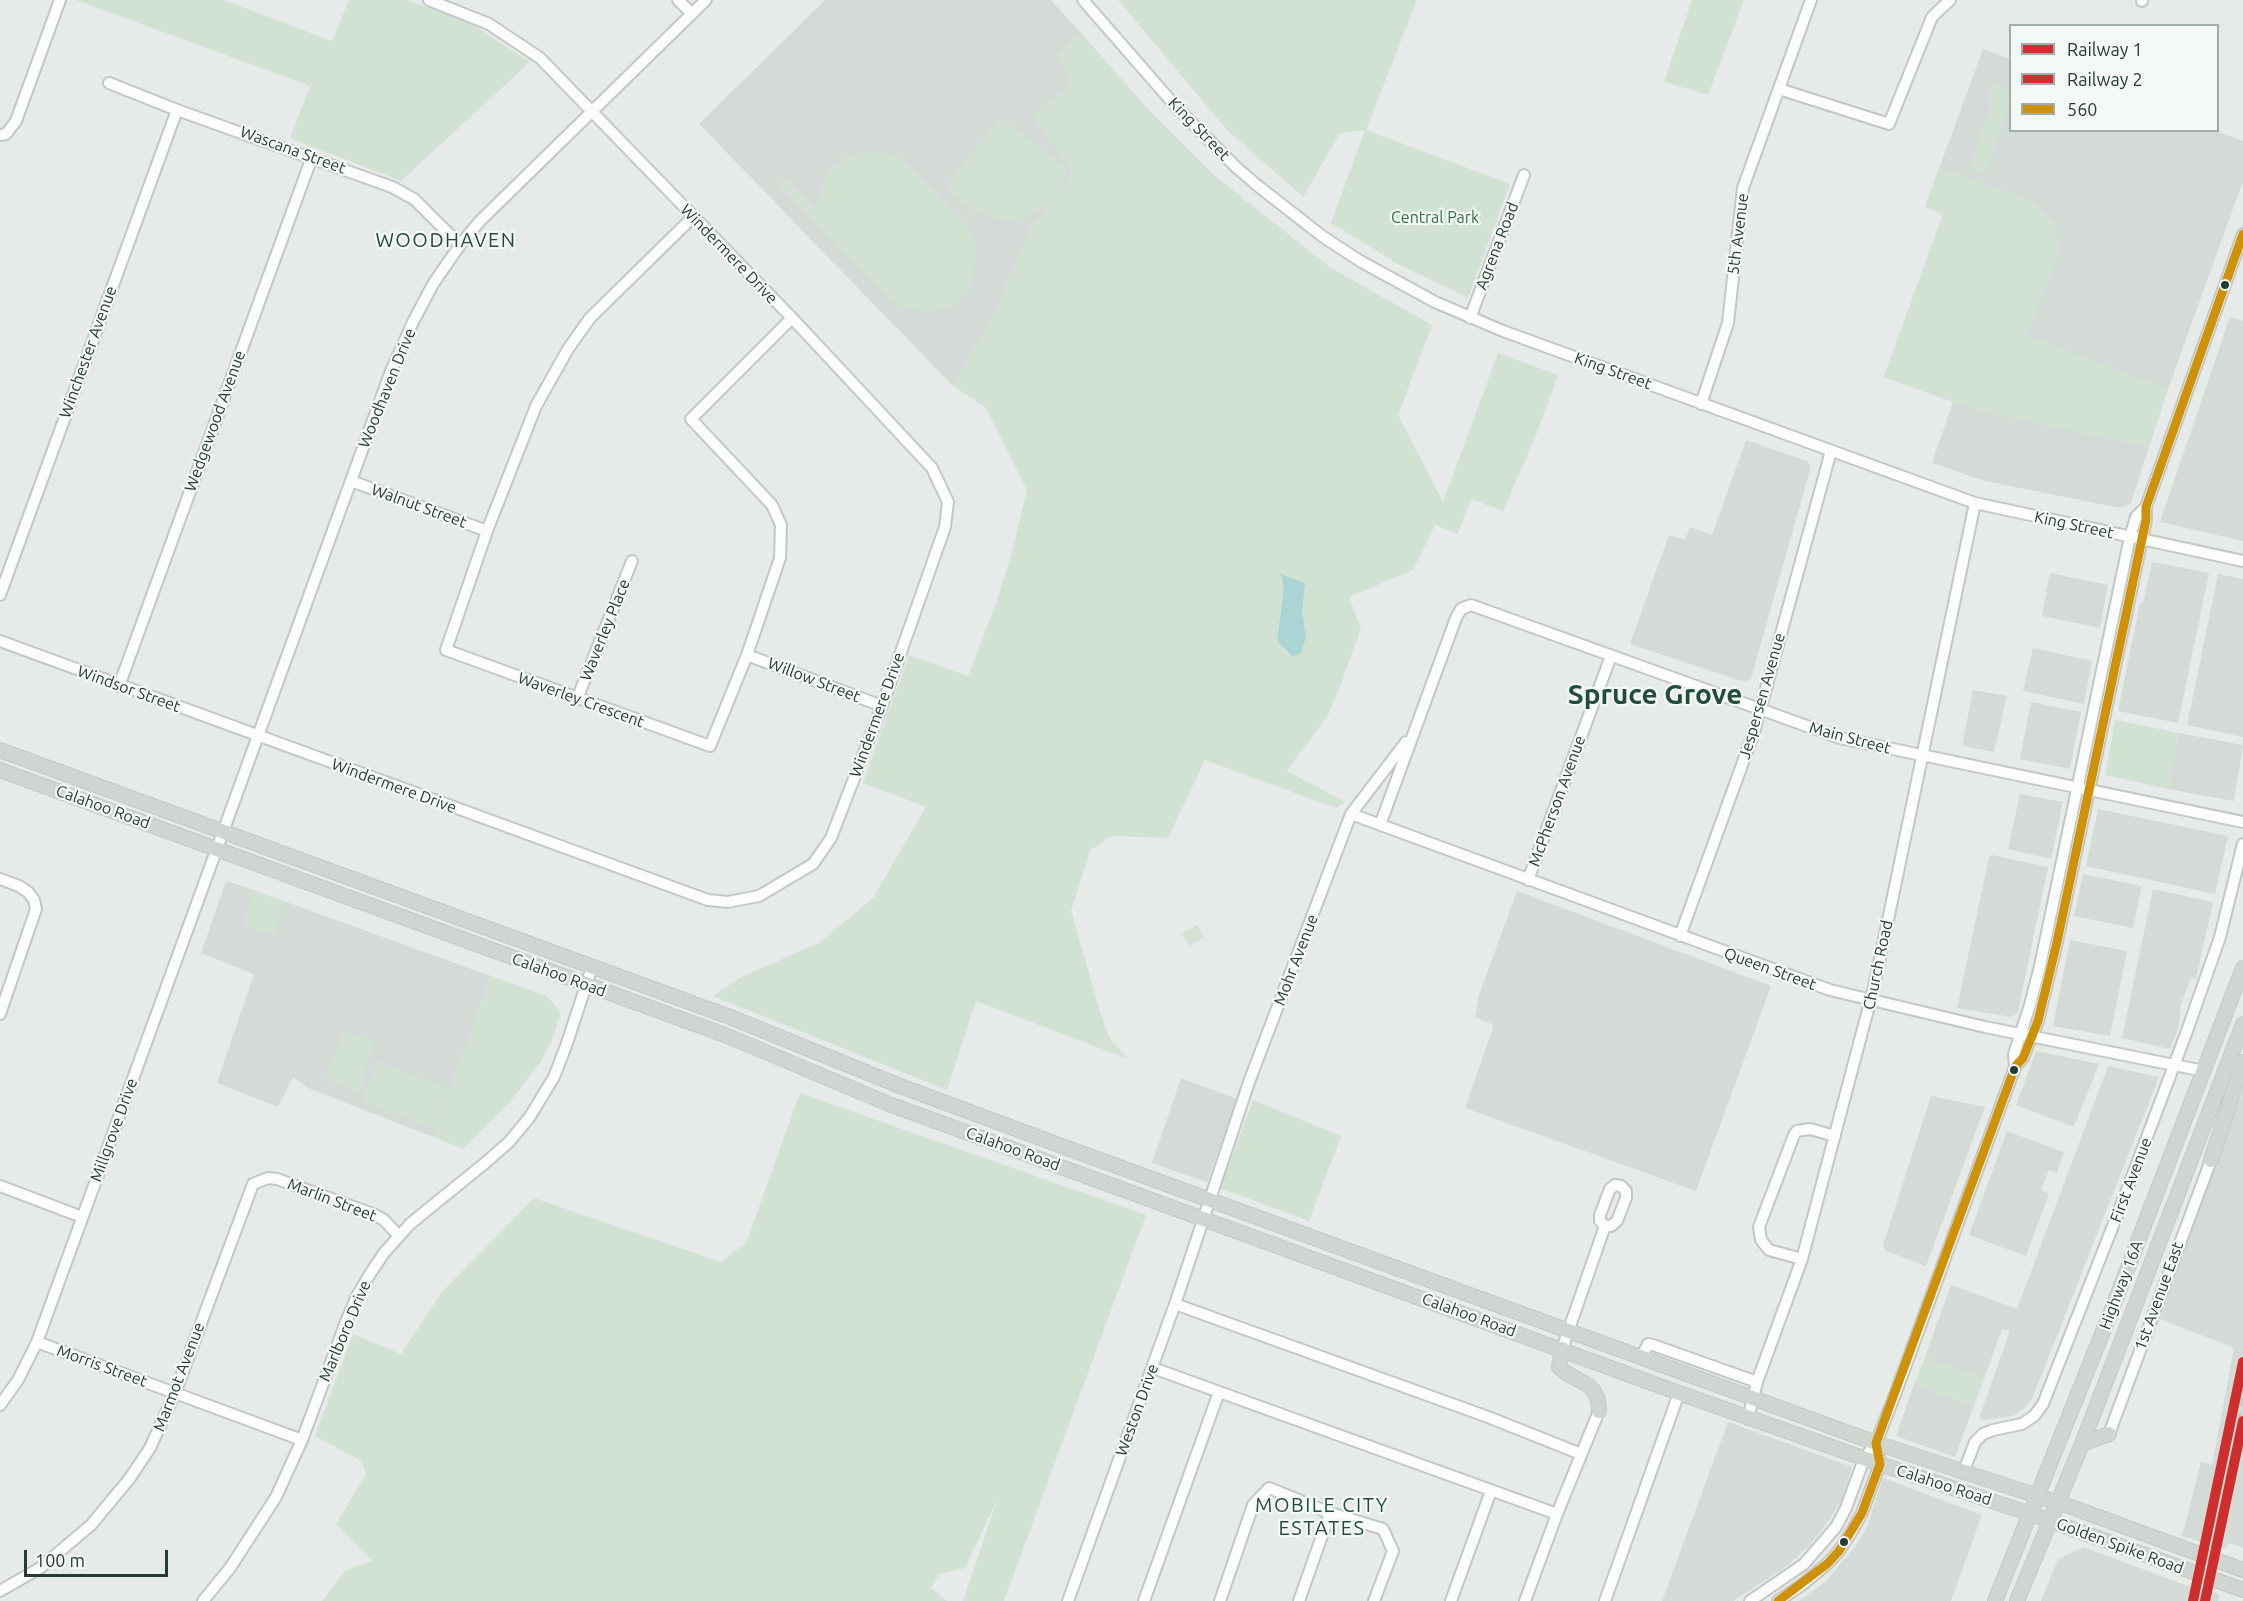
<!DOCTYPE html>
<style>
body{margin:0}
#map{position:relative;width:2243px;height:1601px;overflow:hidden;background:#e6eae8;font-family:Ubuntu,sans-serif}
canvas{display:block}
.legend{position:absolute;left:2009px;top:24px;width:210px;height:108px;box-sizing:border-box;background:#f4f9f6;border:2px solid #a1ada8;margin:0;padding:8px 10px;list-style:none;font-size:18px;color:#253c32}
.legend li{display:flex;align-items:center;gap:12px;height:30px}
.legend b{width:30px;border:2px solid #a1ada8}
.scale{position:absolute;left:24px;top:1550px;width:144px;height:27px;box-sizing:border-box;border:3px solid #253c32;border-top:0;padding-left:8px;font-size:18px;line-height:21px;white-space:nowrap;color:#253c32;-webkit-text-stroke:4px #f4f9f6;paint-order:stroke}
</style>
<div id="map">
<canvas width="2243" height="1601"></canvas>
<ul class="legend">
<li><b style="height:8px;background:#cf2e2f"></b>Railway 1</li>
<li><b style="height:8px;background:#cf2e2f"></b>Railway 2</li>
<li><b style="height:8px;background:#cd910a"></b>560</li>
</ul>
<div class="scale">100 m</div>
</div>
<script>
const c = document.querySelector('canvas').getContext('2d');
c.lineJoin = 'round';
function fillPath(path, color) {
  c.fillStyle = color;
  c.fill(path, 'evenodd');
}
function toPath(rows) {
  const path = new Path2D();
  for (const r of rows) {
    path.moveTo(r[0], r[1]);
    for (let i = 2; i < r.length; i += 2) path.lineTo(r[i], r[i + 1]);
  }
  return path;
}
function strokePath(path, color, width, dash) {
  c.strokeStyle = color;
  c.lineWidth = width;
  c.lineCap = dash ? 'butt' : 'round';
  c.setLineDash(dash || []);
  c.stroke(path);
}
function write(font, color, halo, rows, align = 'center') {
  c.font = font + ' Ubuntu,sans-serif';
  c.lineWidth = 4.5;
  c.setLineDash([]);
  c.textBaseline = 'middle';
  c.strokeStyle = halo;
  c.fillStyle = color;
  for (const [text, x, y, turn = 0] of rows) {
    c.save();
    c.translate(x, y);
    c.rotate((+turn || 0) * Math.PI / 180);
    c.textAlign = isNaN(turn) ? turn : align;
    if (halo) c.strokeText(text, 0, 0);
    c.fillText(text, 0, 0);
    c.restore();
  }
}
fillPath(toPath([
 [825,0,1051,0,1082,34,1057,56,1072,83,1033,115,1072,170,1065,187,1030,229,996,311,952,385,699,124],
 [1983,49,2010,59,2010,130,2213,130,2243,141,2243,181,2168,389,2131,503,2120,508,1985,481,1932,463,1953,402,1884,377,1943,214,1925,207],
 [2230,317,2243,321,2243,541,2160,522],
 [1746,440,1807,461,1811,466,1751,679,1745,682,1630,644,1669,535,1685,540,1690,527,1712,535],
 [2152,562,2209,573,2178,723,2118,711,2140,603,2143,603],
 [2050,573,2108,585,2100,628,2042,616],
 [2218,574,2243,579,2243,737,2187,725],
 [2033,648,2092,661,2084,704,2023,691],
 [1973,690,2007,696,1994,752,1962,746],
 [2031,702,2081,712,2070,769,2020,759],
 [2179,733,2243,745,2234,801,2168,789],
 [2020,794,2063,802,2051,859,2008,849],
 [2098,809,2228,836,2215,894,2086,866],
 [1992,855,2048,867,2018,1012,2011,1017,1957,1008,1989,857],
 [2083,874,2142,886,2133,928,2074,916],
 [228,881,491,976,433,1137,308,1088,293,1077,278,1107,217,1083,254,974,201,953,225,884],
 [2153,889,2213,902,2196,979,2191,978,2181,1004,2179,1027,2170,1049,2122,1038],
 [1517,891,1771,986,1696,1191,1465,1108,1494,1025,1475,1017,1479,995],
 [2070,940,2127,951,2110,1036,2053,1026],
 [2036,1051,2099,1064,2074,1127,2016,1105],
 [2108,1066,2159,1077,2032,1399,2024,1409,2013,1416,1983,1420,1979,1418,2010,1331,2002,1329,1984,1379,1925,1357,1951,1285,2017,1309],
 [1181,1078,1237,1099,1207,1182,1152,1163],
 [2243,1090,2243,1548,2229,1543,2224,1549,2182,1536,2201,1462,2212,1465,2234,1348,2160,1319],
 [1931,1096,1985,1107,1926,1266,1886,1251,1883,1245],
 [2007,1131,2064,1152,2057,1173,2049,1170,2041,1190,2049,1194,2026,1256,1969,1235],
 [1914,1384,1974,1405,1955,1457,1896,1436],
 [1728,1422,1852,1467,1842,1499,1825,1526,1810,1545,1787,1566,1733,1601,1662,1601],
 [1883,1478,1982,1515,1951,1601,1799,1601,1826,1581,1855,1547,1867,1527],
 [2083,1547,2188,1586,2219,1594,2218,1601,2041,1601,2058,1559]
]), '#d4dbd7');
fillPath(toPath([
 [76,0,224,0,332,41,349,0,406,0,465,20,530,62,401,181,290,138,310,86],
 [1118,0,1417,0,1366,130,1510,184,1468,298,1396,263,1331,223,1365,130,1340,133,1303,197,1227,130],
 [1692,0,1744,0,1708,95,1664,82],
 [1082,34,1147,108,1215,176,1331,268,1432,325,1398,415,1443,502,1498,353,1558,375,1537,433,1503,511,1471,499,1458,534,1435,525,1413,570,1349,597,1361,628,1338,692,1328,715,1287,771,1345,802,1336,808,1205,760,1168,838,1111,836,1090,851,1071,911,1101,1015,1110,1039,1128,1059,976,1001,947,1090,713,996,741,977,819,943,873,898,926,807,863,783,909,655,968,676,995,607,1011,556,1027,490,986,408,952,385,996,311,1030,229,1065,187,1072,170,1033,115,1072,83,1057,56],
 [1993,84,2010,90,2010,103,1985,173,1969,168,1991,106,1987,98],
 [1003,120,1068,169,1059,191,1051,202,1030,215,1008,220,979,214,963,204,953,195,947,185,997,121],
 [861,151,892,154,904,160,969,228,976,244,974,276,968,291,957,303,942,310,927,313,898,306,887,297,778,185,785,179,816,209,823,182,832,167,845,157],
 [1939,167,2032,201,2054,222,2060,250,2027,335,2168,389,2148,447,1985,413,1884,377,1943,214,1925,207],
 [2115,720,2179,733,2168,789,2105,775],
 [253,891,283,901,278,914,281,916,273,936,245,925,244,919],
 [1197,925,1204,937,1190,946,1182,934],
 [491,976,547,996,561,1013,551,1042,540,1063,509,1103,463,1149,433,1137],
 [344,1030,374,1042,363,1073,365,1078,358,1093,325,1078],
 [377,1061,448,1089,434,1129,363,1101],
 [800,1093,1146,1215,1004,1601,963,1601,997,1500,965,1568,939,1574,931,1588,947,1601,322,1601,346,1570,372,1561,336,1524,366,1474,362,1461,315,1436,353,1334,401,1354,442,1292,534,1198,721,1262,746,1243],
 [1253,1100,1341,1136,1309,1221,1220,1188],
 [1925,1357,1984,1379,1974,1405,1914,1384]
]), '#d1e2d3');
fillPath(toPath([
 [1281,574,1305,583,1302,612,1306,637,1301,653,1293,657,1277,641,1284,588]
]), '#aad5d4');
const minor = toPath([
 [678,0,692,14],
 [1083,0,1178,109,1237,168,1258,186,1322,236,1360,261,1435,302,1503,331,1975,503,2243,561],
 [2142,1,2142,0],
 [109,83,177,110,392,187,414,199,460,245],
 [1779,89,1889,124,1932,17,1950,0],
 [0,135,6,134,16,121,60,0],
 [694,216,590,318,568,349,536,406,487,531,446,650,710,746,747,655,780,558,781,525,772,505,691,419,792,318],
 [1470,318,1524,175],
 [1701,404,1728,323,1743,188,1811,0],
 [351,481,487,531],
 [0,595,177,110],
 [0,641,708,900,728,902,759,896,813,864,831,838,882,706,945,527,948,502,932,468,792,318,540,58,489,24,429,0],
 [747,655,882,706],
 [119,686,312,157],
 [577,699,632,561],
 [1351,814,1830,990,1985,1027,2204,1071],
 [1380,825,1456,618,1461,609,1471,605,1840,738,2243,822],
 [0,879,19,886,28,892,34,900,36,909,0,1014],
 [1528,880,1611,656],
 [1680,936,1755,729,1831,451],
 [2015,1067,2014,1054,2030,1005,2040,966,2130,537,2136,517,2146,507],
 [1615,1185,1621,1186,1626,1191,1626,1198,1617,1221,1611,1226,1605,1226,1600,1221,1600,1215,1610,1189,1615,1185],
 [0,1186,82,1217],
 [1802,1259,1769,1250,1761,1240,1759,1227,1794,1135,1797,1131,1810,1129,1835,1136],
 [1175,1304,1488,1417,1581,1454],
 [37,1342,302,1440],
 [1562,1349,1605,1226],
 [1641,1358,1648,1344,1653,1345,1757,1382],
 [1153,1368,1557,1514],
 [0,1405,18,1380,37,1342,391,371,413,322,433,284,460,245,480,221,706,0],
 [1748,1419,1757,1382,1802,1259,1874,987,1975,503],
 [2109,1434,2211,1160],
 [1963,1473,1975,1442,1983,1434,1993,1430,2022,1424,2034,1416,2043,1404,2127,1190,2187,1031,2220,937,2243,844],
 [0,1591,40,1568,91,1525,130,1478,150,1448,175,1393,253,1184,268,1178,277,1179,373,1214,384,1220,399,1236],
 [203,1601,230,1568,276,1497,302,1440,346,1322,357,1296,370,1274,384,1253,410,1224,485,1163,509,1142,529,1118,554,1077,566,1046,592,967],
 [1068,1601,1175,1304,1249,1082,1351,814,1406,742],
 [1144,1601,1219,1392],
 [1220,1601,1253,1505,1269,1488,1330,1513,1383,1529,1393,1551,1374,1601],
 [1299,1601,1330,1513],
 [1451,1601,1491,1491],
 [1525,1601,1557,1514,1599,1411],
 [1605,1601,1679,1393],
 [1750,1601,1804,1564,1836,1527,1846,1508,1864,1459,1876,1443,1896,1392,2015,1067,2023,1058,2038,1021,2057,942,2146,520,2146,507,2243,234],
 [1778,1601,1803,1584,1827,1564,1839,1551,1852,1531,1862,1513,1880,1464,1876,1443]
]);
const major = toPath([
 [0,750,730,1017,900,1086,1059,1145,1876,1443,2074,1508,2243,1570],
 [0,770,725,1035,889,1104,1679,1393,1880,1464,2031,1514,2243,1590],
 [2211,1160,2243,1062],
 [1562,1349,1559,1367,1566,1373,1588,1385,1594,1391,1598,1400,1599,1411],
 [2082,1444,2109,1434],
 [1995,1601,2112,1309,2243,968],
 [2017,1601,2082,1444,2243,1024]
]);
strokePath(minor, '#c3c7c5', 14);
strokePath(major, '#c2c9c6', 16);
strokePath(minor, '#fbfcfc', 10);
strokePath(major, '#cfd6d2', 14);
strokePath(toPath([
 [2201,1601,2243,1397]
]), '#c7cbc9', 3, [12, 6]);
strokePath(toPath([
 [1778,1601,1827,1564,1839,1551,1862,1513,1880,1464,1876,1443,2015,1067,2023,1058,2038,1021,2057,942,2146,520,2146,507,2243,234]
]), '#cd910a', 9);
strokePath(toPath([
 [2193,1601,2243,1362]
]), '#cf2e2f', 10);
strokePath(toPath([
 [2205,1601,2243,1421]
]), '#cf2e2f', 10);
for (const [x, y, r, color] of [
 [2225,285,5,"#253c32"],
 [2014,1070,5,"#253c32"],
 [1844,1542,5,"#253c32"]
]) {
  const dot = new Path2D();
  dot.arc(x, y, r, 0, 2 * Math.PI);
  c.fillStyle = color;
  c.fill(dot);
  strokePath(dot, '#f4f9f6', 2);
}
write('16px', '#253c32', '#f4f9f6', [
 ["King Street",1199,129,46],
 ["Wascana Street",293,150,20],
 ["5th Avenue",1738,234,-83],
 ["Agrena Road",1497,246,-69],
 ["Windermere Drive",729,254,46],
 ["Winchester Avenue",88,352,-70],
 ["King Street",1613,371,20],
 ["Woodhaven Drive",387,388,-68],
 ["Wedgewood Avenue",215,421,-70],
 ["Walnut Street",419,506,20],
 ["King Street",2074,525,12],
 ["Waverley Place",605,630,-68],
 ["Willow Street",814,680,21],
 ["Windsor Street",129,689,20],
 ["Jespersen Avenue",1762,696,-74],
 ["Waverley Crescent",581,700,20],
 ["Windermere Drive",877,715,-70],
 ["Main Street",1850,738,15],
 ["Windermere Drive",394,786,20],
 ["McPherson Avenue",1557,801,-70],
 ["Calahoo Road",103,807,20],
 ["Mohr Avenue",1296,960,-69],
 ["Church Road",1878,965,-78],
 ["Queen Street",1770,969,20],
 ["Calahoo Road",559,975,20],
 ["Millgrove Drive",114,1130,-70],
 ["Calahoo Road",1013,1149,20],
 ["First Avenue",2131,1180,-69],
 ["Marlin Street",332,1200,21],
 ["Highway 16A",2121,1285,-69],
 ["1st Avenue East",2159,1296,-70],
 ["Calahoo Road",1469,1315,20],
 ["Marlboro Drive",345,1331,-67],
 ["Morris Street",102,1366,20],
 ["Marmot Avenue",179,1377,-69],
 ["Weston Drive",1137,1410,-70],
 ["Calahoo Road",1944,1485,18],
 ["Golden Spike Road",2120,1546,20]
]);
write('16px', '#32703f', '#f4f9f6', [
 ["Central Park",1435,218]
]);
c.letterSpacing = '1.5px';
write('20px', '#224d3b', '#f4f9f6', [
 ["WOODHAVEN",446,240],
 ["MOBILE CITY",1322,1505],
 ["ESTATES",1322,1528]
]);
c.letterSpacing = '0px';
write('bold 28px', '#224d3b', '#f4f9f6', [
 ["Spruce Grove",1655,695]
]);
</script>
